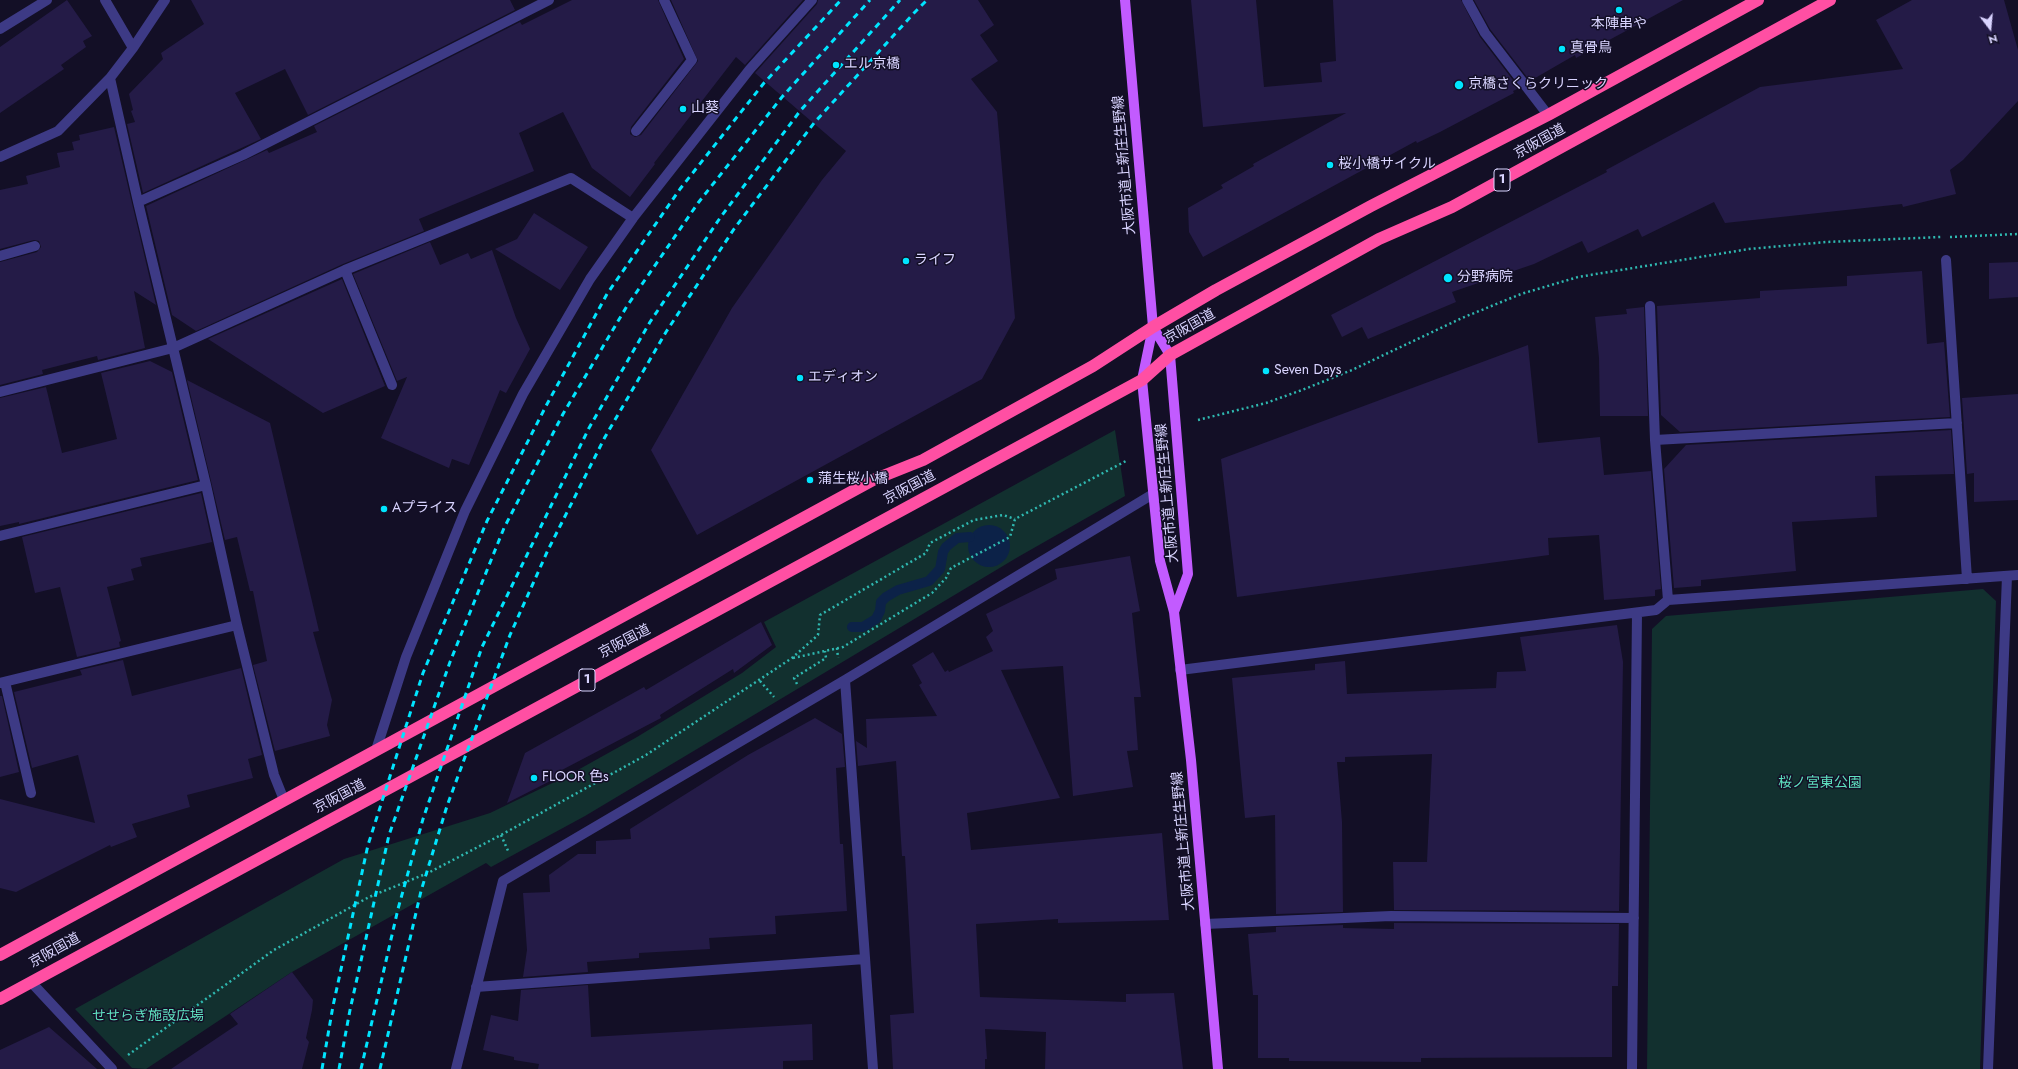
<!DOCTYPE html>
<meta charset="utf-8">
<style>
body{margin:0}
#map{position:relative;width:2018px;height:1069px;overflow:hidden;background:#130f26;font-family:Jost,sans-serif}
canvas{display:block}
.north{position:absolute;left:1970px;top:8px;width:40px;height:40px;-webkit-text-stroke:3px #130f26;paint-order:stroke;rotate:164deg;font-size:11px;font-weight:700;line-height:16px;text-align:center;color:#d9d4ff}
.north::after{content:'';display:block;margin:auto;width:14px;height:18px;background:#d9d4ff;clip-path:polygon(50% 0,100% 100%,50% 72%,0 100%)}
</style>
<div id="map">
<canvas width="2018" height="1069"></canvas>
<div class="north">N</div>
</div>
<script>
const c = document.querySelector('canvas').getContext('2d');
c.lineJoin = 'round';
function fillPath(path, color) {
  c.fillStyle = color;
  c.fill(path, 'evenodd');
}
function toPath(rows) {
  const path = new Path2D();
  for (const r of rows) {
    if (r.length === 3) {
      path.moveTo(r[0] + r[2], r[1]);
      path.arc(r[0], r[1], r[2], 0, 2 * Math.PI);
      continue;
    }
    path.moveTo(r[0], r[1]);
    for (let i = 2; i < r.length; i += 2) path.lineTo(r[i], r[i + 1]);
  }
  return path;
}
function strokePath(path, color, width, dash) {
  c.strokeStyle = color;
  c.lineWidth = width;
  c.lineCap = dash ? 'butt' : 'round';
  c.setLineDash(dash || []);
  c.stroke(path);
}
function write(font, color, halo, rows, align = 'center') {
  c.font = font + ' Jost,"Noto Sans JP",sans-serif';
  c.lineWidth = 3;
  c.setLineDash([]);
  c.textBaseline = 'middle';
  c.strokeStyle = halo;
  c.fillStyle = color;
  for (const [text, x, y, turn = 0] of rows) {
    c.save();
    c.translate(x, y);
    c.rotate((+turn || 0) * Math.PI / 180);
    c.textAlign = isNaN(turn) ? turn : align;
    if (halo) c.strokeText(text, 0, 0);
    c.fillText(text, 0, 0);
    c.restore();
  }
}
fillPath(toPath([
 [1115,430,1125,496,1018,557,585,816,491,867,486,863,292,972,146,1069,132,1068,75,1009,344,859,490,813,567,776,637,737,742,673,776,647,764,622],
 [1983,589,1996,601,1980,1069,1647,1069,1652,629,1666,616]
]), '#12302f');
fillPath(toPath([
 [989,546,21]
]), '#0c2248');
strokePath(toPath([
 [852,627,863,627,876,619,880,611,881,602,886,597,898,590,929,581,940,569,943,552,946,547,957,538,970,537]
]), '#0c2248', 10);
fillPath(toPath([
 [67,0,92,36,83,41,86,47,61,65,64,69,0,113,0,47],
 [191,0,510,0,515,10,308,115,285,69,235,93,261,139,143,193,127,124,135,122,131,111,133,110,129,94,163,59,161,53,204,24],
 [572,0,658,0,684,59,631,127,630,134,635,137,641,135,698,61,671,0,803,0,745,65,736,57,654,163,655,164,630,197,592,168,563,112,519,133,534,171,419,219,424,231,343,264,196,331,172,315,146,206,267,150,269,153,317,132,314,126,520,22,522,25],
 [818,0,978,0,994,25,980,35,998,61,971,79,997,112,1015,318,982,379,697,535,651,450,732,308,822,180,846,151,755,73,817,4],
 [1191,0,1256,0,1264,87,1322,82,1320,63,1336,61,1333,0,1461,0,1480,37,1519,88,1513,91,1514,93,1440,132,1417,143,1416,141,1203,257,1189,232,1188,208,1223,188,1221,185,1254,166,1253,164,1346,113,1203,127],
 [1474,0,1683,0,1576,58,1575,55,1530,81,1490,29],
 [1912,0,2004,0,2018,50,2018,101,1963,160,1950,170,1956,194,1903,207,1902,204,1725,223,1714,202,1642,237,1638,229,1588,253,1582,241,1534,264,1452,292,1456,302,1368,339,1362,327,1342,337,1331,315,1607,172,1606,170,1760,87,1903,69,1876,20],
 [114,127,156,305,134,291,145,348,98,360,97,356,42,370,43,374,0,385,0,262,37,252,41,247,39,241,34,240,0,249,0,190,28,184,26,176,60,167,57,153,74,150,72,142,80,140,79,135],
 [534,213,588,247,560,290,495,249,517,239],
 [430,242,440,265,468,253,471,259,492,250,516,318,530,349,506,393,500,390,469,465,452,459,449,468,381,438,407,377,397,381,353,274],
 [2018,262,2018,297,1989,299,1989,263],
 [1922,271,1927,344,1944,342,1950,417,1680,432,1661,415,1657,306,1760,298,1760,291,1847,286,1847,276],
 [342,279,385,386,323,413,208,339],
 [1644,307,1648,416,1600,416,1599,358,1595,317,1627,314,1626,309],
 [1528,345,1538,443,1600,437,1604,475,1651,471,1661,589,1655,590,1655,596,1604,600,1599,535,1548,538,1549,555,1237,597,1221,459],
 [150,361,172,372,198,480,19,524,19,522,0,526,0,398,46,387,62,453,117,439,101,373],
 [187,380,270,423,319,631,313,632,332,700,327,725,330,736,275,751,253,665,267,661,253,591,250,591,237,537,225,540],
 [2018,394,2018,500,1974,502,1974,473,1967,474,1962,398],
 [1951,430,1954,474,1875,476,1877,517,1792,522,1796,571,1701,580,1701,586,1674,588,1664,469,1686,445],
 [201,493,212,542,140,558,142,566,131,569,134,580,107,587,121,641,119,642,120,647,77,657,60,587,35,593,22,537],
 [1130,556,1140,611,1132,613,1141,697,1134,697,1138,750,1127,751,1133,787,1073,796,1063,666,1001,670,1060,798,967,813,971,850,1162,833,1169,920,1058,923,1058,919,976,924,980,997,1126,1002,1126,994,1174,993,1183,1069,1045,1069,1046,1032,985,1029,987,1059,985,1059,985,1069,893,1069,890,1015,914,1013,905,856,902,856,896,761,858,766,856,741,867,748,866,719,937,716,919,685,922,683,912,665,933,652,945,672,948,670,949,672,993,651,986,637,993,631,986,614,1057,579,1055,569],
 [761,622,772,645,734,673,733,669,660,715,661,718,560,771,562,775,507,803,525,753,644,687,646,690],
 [1617,625,1623,662,1619,911,1394,910,1393,862,1427,862,1432,754,1345,757,1345,762,1337,762,1342,822,1343,912,1276,914,1275,815,1245,818,1232,678,1315,670,1315,664,1345,661,1347,694,1496,688,1497,672,1526,671,1520,637],
 [123,660,132,696,241,668,262,755,248,759,253,778,187,795,190,807,132,824,137,837,111,847,110,845,16,892,0,888,0,799,95,823,78,755,32,768,14,692,82,675,80,670],
 [0,696,2,696,19,772,0,777],
 [815,718,842,734,845,767,836,768,840,844,843,844,847,911,775,916,776,934,709,938,710,949,639,953,639,958,587,962,588,972,523,977,527,950,523,893,550,892,549,875,578,854,596,854,596,841,631,839,630,829,748,755],
 [1394,923,1619,924,1618,986,1612,986,1612,1057,1421,1058,1421,1062,1289,1061,1289,1058,1258,1058,1258,995,1253,995,1248,934,1276,932,1276,927,1343,925,1343,928,1394,929],
 [292,972,313,1000,312,1010,306,1038,309,1042,302,1069,171,1069,238,1024,230,1014],
 [588,985,591,1037,812,1024,813,1060,783,1061,783,1069,538,1069,539,1064,514,1060,514,1057,483,1050,491,1015,518,1021,521,990],
 [49,1027,97,1069,0,1069,0,1050]
]), '#241b47');
strokePath(toPath([
 [1950,237,2018,234],
 [1198,420,1266,403,1302,390,1352,370,1462,318,1521,294,1578,277,1749,249,1826,242,1941,237],
 [837,648,838,658],
 [793,658,843,647,932,593,946,578,951,568,1010,537,1015,519,1126,461],
 [760,681,774,697],
 [797,684,794,678,826,658,825,651],
 [501,835,509,853],
 [128,1055,274,950,369,897,428,873,501,835,646,755,792,658,818,635,820,615,926,553,930,543,974,520,1003,515,1015,519]
]), '#2fb8b0', 2.5, [2, 3]);
strokePath(toPath([
 [105,0,133,48,110,78,138,202,206,485,237,625,274,775,284,800],
 [1467,0,1485,33,1548,115],
 [0,29,47,0],
 [133,48,165,0],
 [636,131,692,60,664,0],
 [0,157,58,131,110,78],
 [138,202,243,155,549,0],
 [0,256,35,246],
 [1946,260,1967,579],
 [345,270,392,385],
 [1650,306,1655,440,1668,600],
 [0,392,173,348,345,270,571,178,633,218],
 [1655,440,1957,423],
 [0,536,206,485],
 [1180,670,1656,610,1668,600,2018,575],
 [845,680,873,1069],
 [5,682,31,793],
 [0,683,237,625],
 [376,750,406,657,465,511,523,394,590,279,633,218,750,69,812,0],
 [1205,924,1391,916,1634,918],
 [31,982,112,1069],
 [476,987,865,959],
 [456,1069,503,881,845,680,1153,494],
 [1632,1069,1637,613],
 [1988,1069,2007,576]
]), '#3d3a85', 10);
strokePath(toPath([
 [1125,0,1153,327,1142,380,1160,561,1174,612,1191,760,1218,1069],
 [1153,327,1170,355,1188,574,1174,612]
]), '#c25bff', 10);
strokePath(toPath([
 [0,955,873,480,923,460,1093,366,1153,327,1216,290,1371,206,1548,115,1758,0],
 [0,999,1142,380,1170,355,1379,239,1452,207,1830,0]
]), '#ff4fa3', 12);
strokePath(toPath([
 [322,1069,333,1006,368,845,423,673,487,521,546,406,607,294,680,189,764,83,841,0],
 [339,1069,350,1010,389,835,450,662,504,528,563,414,627,306,698,203,782,97,870,0],
 [361,1069,398,909,423,819,482,647,589,428,650,322,720,218,800,111,900,0],
 [380,1069,421,891,447,806,510,635,548,550,605,437,666,332,734,229,814,123,914,13,927,0]
]), '#00e5ff', 3, [6, 5]);
for (const [x, y, r, color] of [
 [1619,10,4,"#00e5ff"],
 [1562,49,4,"#00e5ff"],
 [836,65,4,"#00e5ff"],
 [1459,85,5,"#00e5ff"],
 [683,109,4,"#00e5ff"],
 [1330,165,4,"#00e5ff"],
 [906,261,4,"#00e5ff"],
 [1448,278,5,"#00e5ff"],
 [1266,371,4,"#00e5ff"],
 [800,378,4,"#00e5ff"],
 [810,480,4,"#00e5ff"],
 [384,509,4,"#00e5ff"],
 [534,778,4,"#00e5ff"]
]) {
  const dot = new Path2D();
  dot.arc(x, y, r, 0, 2 * Math.PI);
  c.fillStyle = color;
  c.fill(dot);
  strokePath(dot, '#130f26', 1.5);
}
for (const [x, y, w] of [
 [1502,180,16],
 [587,680,16]
]) {
  const box = new Path2D();
  box.roundRect(x - w / 2, y - 11, w, 22, 3);
  c.fillStyle = '#130f26';
  c.fill(box);
  strokePath(box, '#d9d4ff', 1);
}
write('bold 13px', '#d9d4ff', null, [
 ["1",1502,180],
 ["1",587,680]
]);
write('14px', '#d9d4ff', '#130f26', [
 ["本陣串や",1619,25,"center"],
 ["真骨鳥",1570,49],
 ["エル京橋",844,65],
 ["京橋さくらクリニック",1468,85],
 ["山葵",691,109],
 ["桜小橋サイクル",1338,165],
 ["ライフ",914,261],
 ["分野病院",1457,278],
 ["Seven Days",1274,371],
 ["エディオン",808,378],
 ["蒲生桜小橋",818,480],
 ["Aプライス",392,509],
 ["FLOOR 色s",542,778]
], 'left');
write('14px', '#d9d4ff', '#130f26', [
 ["京阪国道",1540,142,-29],
 ["大阪市道上新庄生野線",1125,165,-95],
 ["京阪国道",1190,327,-29],
 ["京阪国道",910,488,-28],
 ["大阪市道上新庄生野線",1168,493,-95],
 ["京阪国道",625,642,-28],
 ["京阪国道",340,797,-28],
 ["大阪市道上新庄生野線",1184,841,-95],
 ["京阪国道",55,951,-29]
]);
write('14px', '#5fe0c0', '#130f26', [
 ["桜ノ宮東公園",1820,784],
 ["せせらぎ施設広場",148,1017]
]);
</script>
